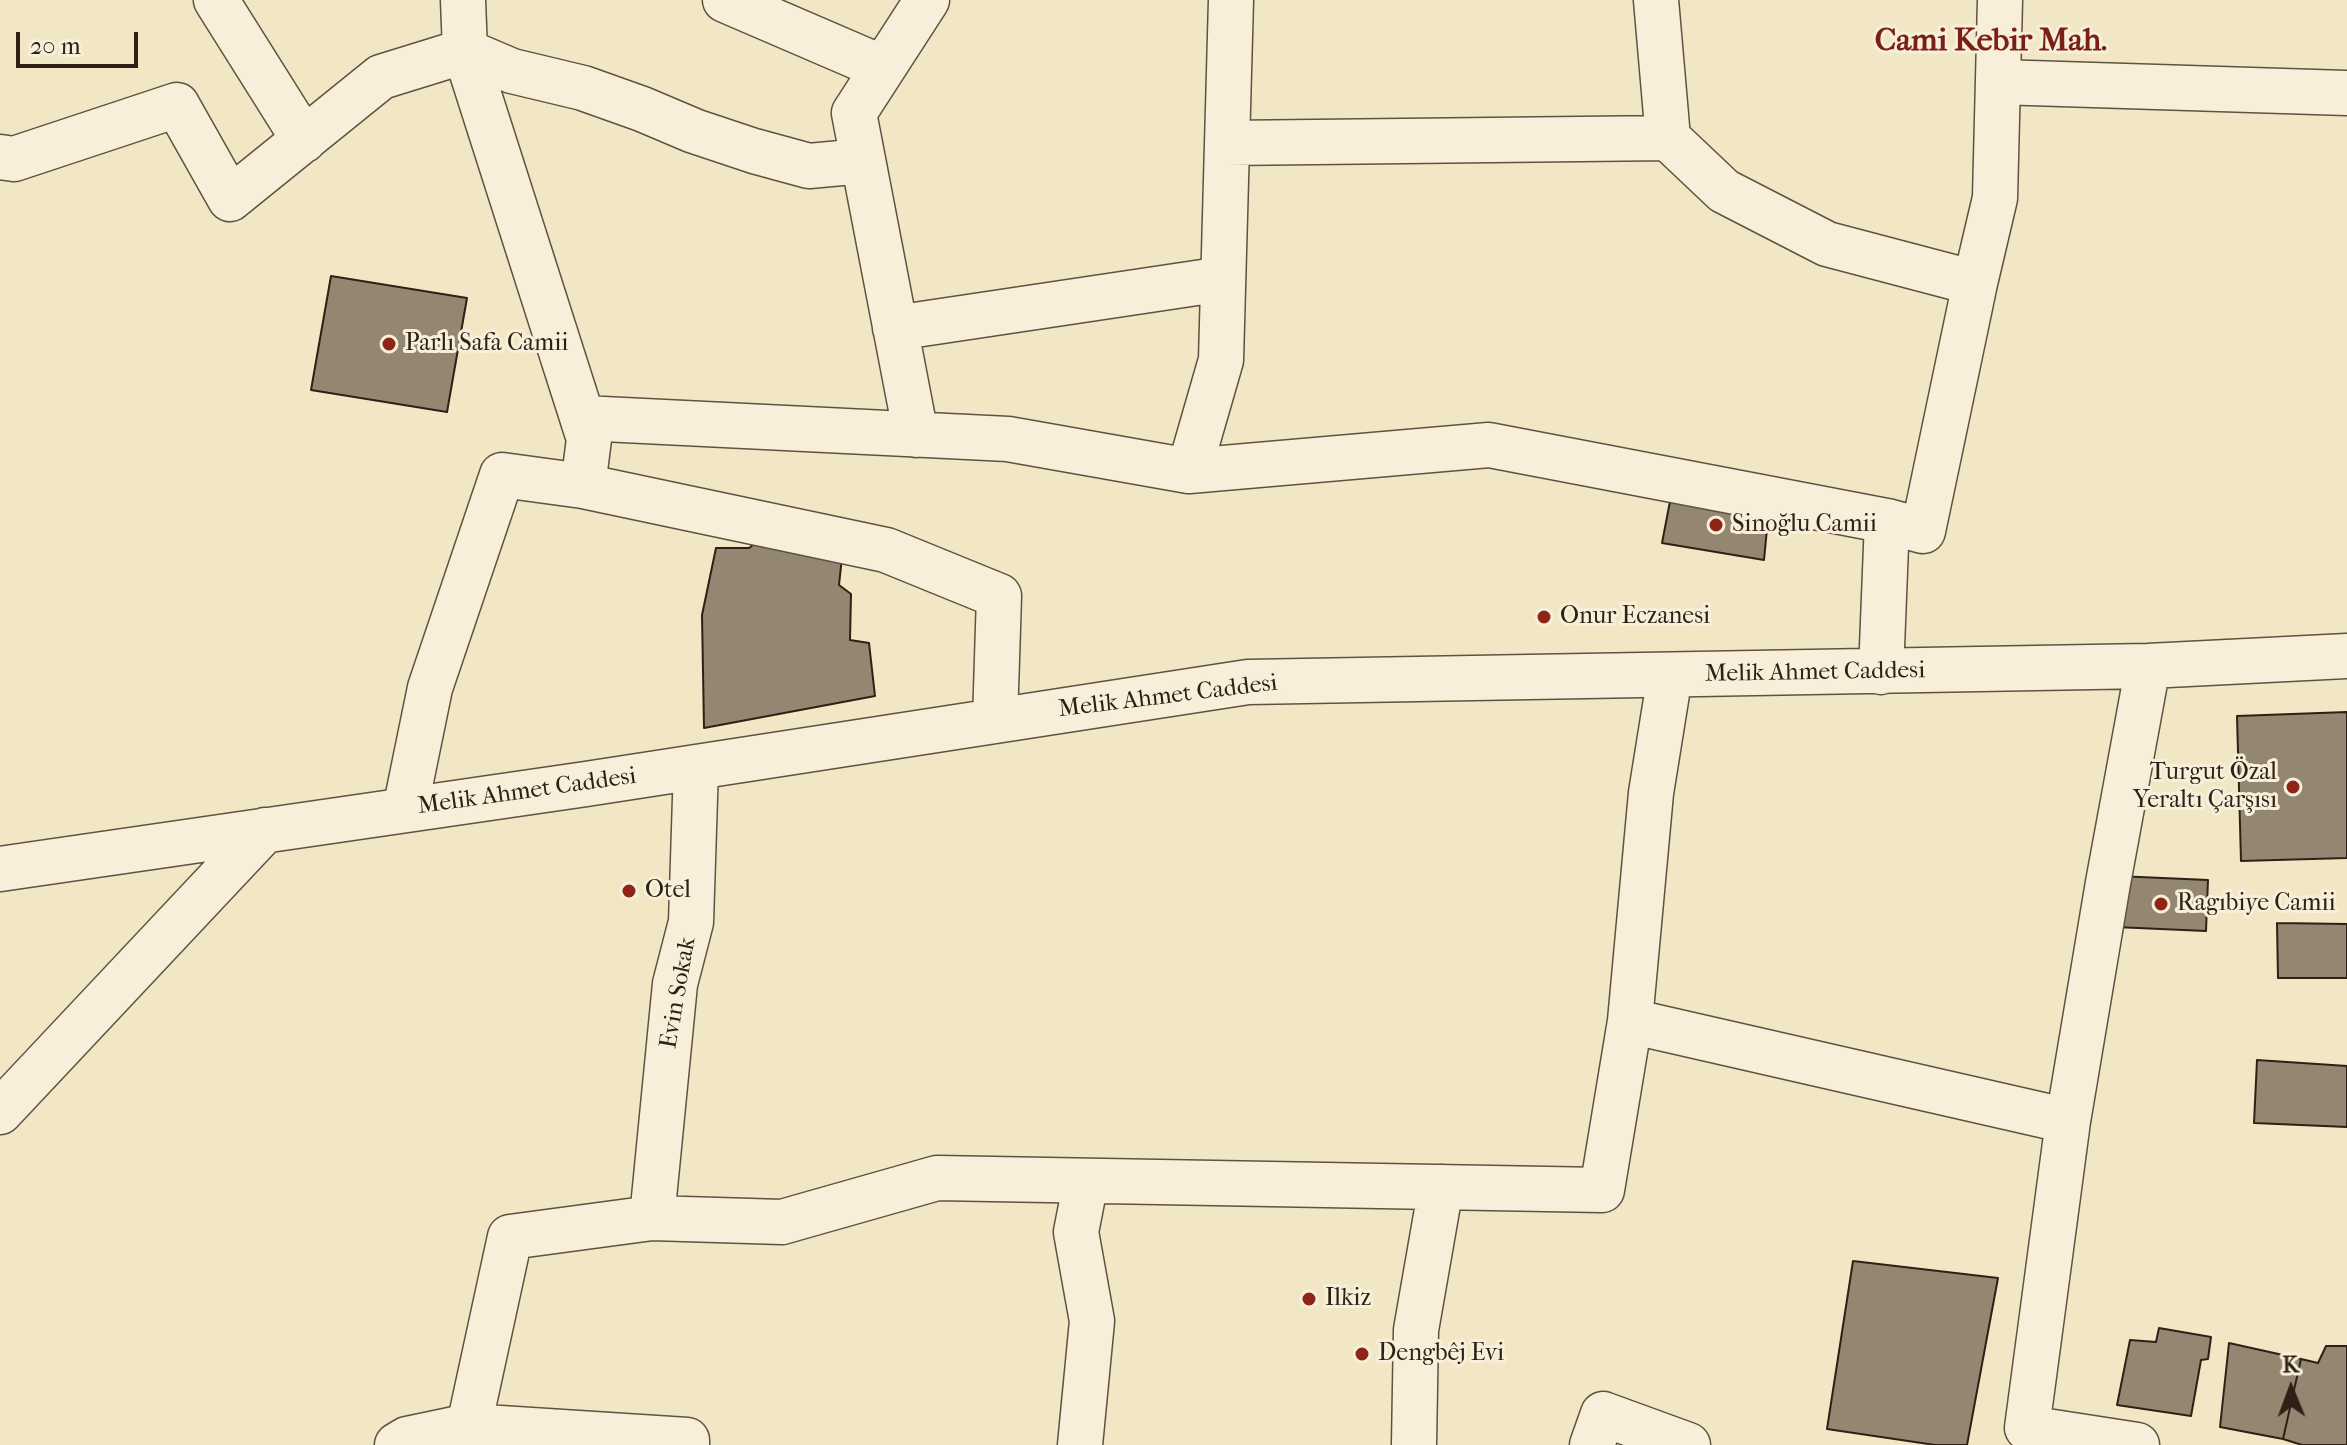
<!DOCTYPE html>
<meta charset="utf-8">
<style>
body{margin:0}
#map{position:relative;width:2347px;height:1445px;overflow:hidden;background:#f2e7c5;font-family:"IM FELL French Canon",serif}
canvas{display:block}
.north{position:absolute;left:2251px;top:1349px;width:80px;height:80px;-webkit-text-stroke:6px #f7efd9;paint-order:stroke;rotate:359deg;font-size:22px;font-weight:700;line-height:32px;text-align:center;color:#2e2016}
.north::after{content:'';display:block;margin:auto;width:28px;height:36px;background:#2e2016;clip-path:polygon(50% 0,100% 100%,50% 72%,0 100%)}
.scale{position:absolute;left:16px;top:32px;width:122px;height:36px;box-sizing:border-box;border:4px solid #2e2016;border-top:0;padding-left:10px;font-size:24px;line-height:28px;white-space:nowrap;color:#2e2016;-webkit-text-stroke:6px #f7efd9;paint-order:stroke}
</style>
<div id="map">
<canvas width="2347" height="1445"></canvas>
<div class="north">K</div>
<div class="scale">20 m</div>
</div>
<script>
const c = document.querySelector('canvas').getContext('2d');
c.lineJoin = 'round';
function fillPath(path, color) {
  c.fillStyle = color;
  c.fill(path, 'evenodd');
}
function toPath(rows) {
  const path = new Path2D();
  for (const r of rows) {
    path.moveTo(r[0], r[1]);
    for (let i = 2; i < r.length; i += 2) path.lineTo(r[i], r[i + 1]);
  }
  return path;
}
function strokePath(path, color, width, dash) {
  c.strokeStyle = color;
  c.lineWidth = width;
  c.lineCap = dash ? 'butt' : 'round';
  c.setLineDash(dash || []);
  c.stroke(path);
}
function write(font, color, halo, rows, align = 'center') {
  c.font = font + ' "IM FELL French Canon",serif';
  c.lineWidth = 6;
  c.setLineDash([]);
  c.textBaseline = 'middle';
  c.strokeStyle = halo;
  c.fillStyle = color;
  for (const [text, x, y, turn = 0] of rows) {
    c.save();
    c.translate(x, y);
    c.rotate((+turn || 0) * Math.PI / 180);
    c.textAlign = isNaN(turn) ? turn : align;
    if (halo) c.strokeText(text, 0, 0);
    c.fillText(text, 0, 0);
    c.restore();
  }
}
const building = toPath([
 [331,276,467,298,447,412,311,390,331,276],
 [1672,491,1769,508,1764,560,1662,543,1672,491],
 [762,538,842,557,839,585,851,594,850,640,869,643,875,696,704,728,702,615,716,548,749,548,762,538],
 [2347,712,2347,858,2241,861,2237,716,2347,712],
 [2117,876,2208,880,2206,931,2115,927,2117,876],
 [2277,923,2347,924,2347,978,2278,978,2277,923],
 [2257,1060,2347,1066,2347,1127,2254,1123,2257,1060],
 [1853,1261,1998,1278,1967,1445,1935,1445,1827,1429,1853,1261],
 [2159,1328,2211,1337,2208,1359,2201,1360,2191,1416,2117,1405,2130,1340,2156,1342,2159,1328],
 [2229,1343,2301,1359,2283,1439,2220,1427,2229,1343],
 [2326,1346,2347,1346,2347,1445,2302,1445,2283,1439,2301,1359,2318,1363,2326,1346]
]);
fillPath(building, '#948771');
strokePath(building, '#2e2016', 2);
const minor = toPath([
 [216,0,304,140],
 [725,0,883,68],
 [1656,0,1668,138,1724,191,1827,244,1975,283,1923,531,1887,521],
 [1998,82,2347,93],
 [1227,143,1668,138],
 [0,157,14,159,177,105,230,199,381,77,465,51,512,71,583,88,642,109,694,131,754,151,809,166,863,161],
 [1975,283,1995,198,2000,0],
 [895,328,1223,279],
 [583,418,1008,439,1189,471,1489,445,1887,521,1881,672],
 [916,435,854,113,927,0],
 [1189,471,1221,360,1231,0],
 [583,486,886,550,999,596,995,721],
 [405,810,430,688,502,475,583,486,589,439,465,51,463,0],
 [0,869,586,784,1248,682,2148,666,2347,656],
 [1630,1021,2068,1121,2108,883,2148,666],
 [0,1112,265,830],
 [2068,1121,2027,1428,2137,1445],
 [652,1218,675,984,691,922,696,767],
 [469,1426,687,1440,687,1445],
 [397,1445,407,1439,469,1426,510,1237,652,1218,782,1222,937,1178,1602,1190,1630,1021,1651,793,1670,675],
 [1080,1445,1092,1321,1076,1232,1086,1181],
 [1414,1445,1416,1330,1441,1187],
 [1592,1445,1603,1414,1688,1445]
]);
strokePath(minor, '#5f5242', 47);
strokePath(minor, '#f7efd9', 44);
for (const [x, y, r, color] of [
 [389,344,8,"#8f2418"],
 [1716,525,8,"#8f2418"],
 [1544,617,8,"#8f2418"],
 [2293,787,8,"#8f2418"],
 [629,891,8,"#8f2418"],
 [2161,904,8,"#8f2418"],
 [1309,1299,8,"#8f2418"],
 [1362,1354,8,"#8f2418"]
]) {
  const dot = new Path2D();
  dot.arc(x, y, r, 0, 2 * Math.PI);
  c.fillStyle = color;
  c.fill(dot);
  strokePath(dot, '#f7efd9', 3);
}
write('24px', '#2e2016', '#f7efd9', [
 ["Parlı Safa Camii",405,344],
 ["Sinoğlu Camii",1732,525],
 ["Onur Eczanesi",1560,617],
 ["Turgut Özal",2277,773,"right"],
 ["Yeraltı Çarşısı",2277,801,"right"],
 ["Otel",645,891],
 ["Ragıbiye Camii",2177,904],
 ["Ilkiz",1325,1299],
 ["Dengbêj Evi",1378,1354]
], 'left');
write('24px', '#2e2016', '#f7efd9', [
 ["Melik Ahmet Caddesi",1815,673,-1],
 ["Melik Ahmet Caddesi",1168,697,-7],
 ["Melik Ahmet Caddesi",527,792,-8],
 ["Evin Sokak",679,993,-80]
]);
write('bold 32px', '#7a1f14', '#f7efd9', [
 ["Cami Kebir Mah.",1991,42]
]);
</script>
